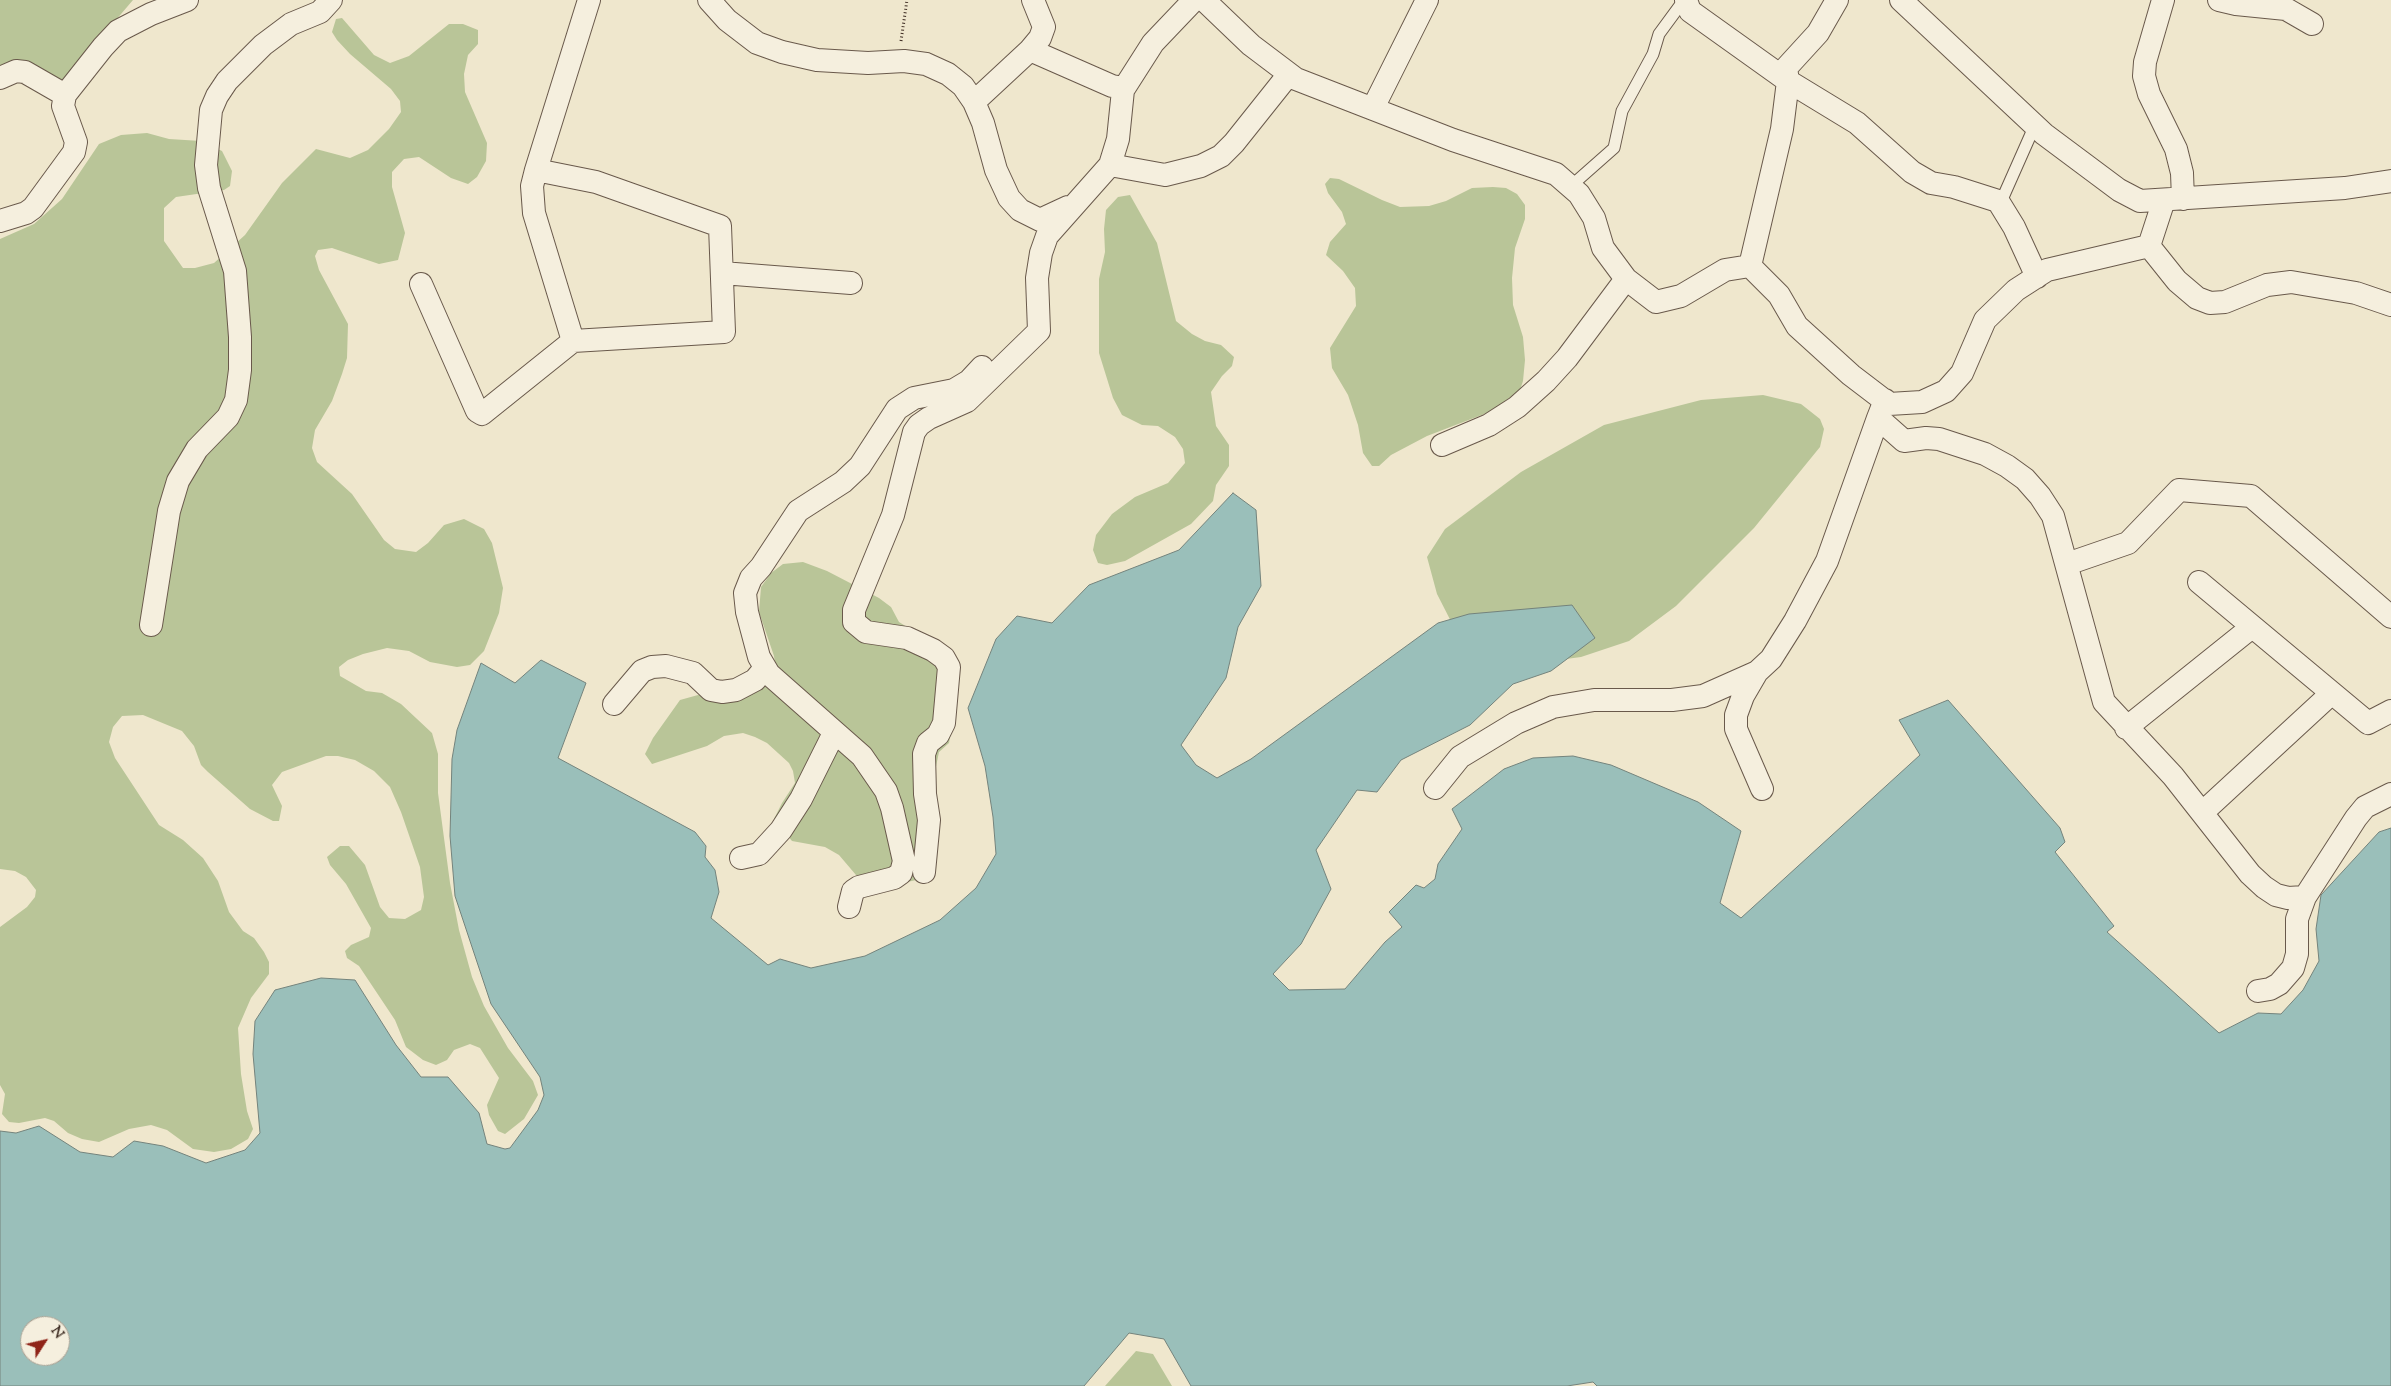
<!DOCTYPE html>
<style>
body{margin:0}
#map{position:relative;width:2391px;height:1386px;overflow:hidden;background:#efe7cd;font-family:"Sorts Mill Goudy",serif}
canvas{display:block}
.north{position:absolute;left:20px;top:1316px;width:50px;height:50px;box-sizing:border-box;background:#f5efde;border:1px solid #aba092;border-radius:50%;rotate:55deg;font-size:14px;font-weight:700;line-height:20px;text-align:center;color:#3c2a20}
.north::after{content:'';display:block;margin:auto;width:18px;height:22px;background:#8f2418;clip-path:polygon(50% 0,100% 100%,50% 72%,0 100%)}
</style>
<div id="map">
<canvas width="2391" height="1386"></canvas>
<div class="north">N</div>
</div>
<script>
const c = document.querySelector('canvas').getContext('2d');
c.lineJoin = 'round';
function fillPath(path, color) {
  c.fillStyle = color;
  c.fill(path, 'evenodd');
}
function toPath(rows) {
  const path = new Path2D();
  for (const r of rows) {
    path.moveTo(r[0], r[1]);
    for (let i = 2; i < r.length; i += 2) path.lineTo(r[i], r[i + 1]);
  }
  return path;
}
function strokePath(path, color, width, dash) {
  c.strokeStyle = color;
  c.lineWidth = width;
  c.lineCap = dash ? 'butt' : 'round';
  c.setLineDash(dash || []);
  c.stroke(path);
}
fillPath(toPath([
 [0,0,133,0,62,83,0,70],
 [342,18,374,55,390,63,409,56,449,24,463,24,478,30,478,44,468,55,464,74,465,92,487,143,486,161,477,177,468,184,451,178,419,157,404,159,392,172,392,187,405,233,398,260,379,264,332,248,318,250,315,256,319,270,348,324,347,358,342,374,332,401,315,430,312,448,317,462,352,494,384,540,395,549,416,552,428,543,444,525,464,519,484,529,492,543,503,588,499,613,484,651,470,665,457,667,430,662,409,651,387,648,363,654,348,660,339,667,340,676,366,691,382,693,401,704,432,733,438,754,438,793,450,883,459,930,472,977,484,1006,508,1048,533,1081,538,1095,524,1119,505,1134,498,1131,489,1115,487,1105,499,1078,480,1048,470,1044,454,1050,447,1060,436,1065,423,1060,406,1047,395,1020,359,966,347,958,345,951,351,945,369,937,371,928,346,884,330,865,327,857,340,846,349,846,365,865,380,907,389,918,405,919,421,910,424,897,420,867,401,812,390,787,374,771,355,760,338,756,326,756,282,772,272,785,282,806,279,821,273,821,250,809,208,772,201,765,194,746,182,731,143,715,122,716,113,727,109,742,115,758,159,825,183,840,203,858,218,881,229,912,243,931,254,938,264,952,269,962,269,974,251,998,238,1028,241,1074,247,1111,253,1129,248,1139,231,1149,214,1152,193,1149,167,1130,151,1125,129,1129,99,1142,82,1139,68,1133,54,1121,45,1118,19,1123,9,1122,2,1114,5,1094,0,1085,0,927,27,907,35,897,36,890,26,877,15,871,0,869,0,239,34,224,62,199,99,144,121,135,147,133,169,139,201,141,222,151,232,171,230,186,224,190,176,197,164,208,164,241,183,268,195,268,214,263,245,235,282,183,316,149,350,158,368,150,389,129,401,112,400,101,391,89,350,54,337,40,332,32,336,19],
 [1330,178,1339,179,1382,200,1400,207,1429,206,1446,201,1472,188,1493,187,1506,188,1517,194,1525,205,1525,219,1515,248,1512,278,1513,305,1523,337,1525,360,1523,381,1520,390,1492,411,1427,436,1391,455,1379,466,1372,466,1363,453,1358,425,1348,395,1332,368,1330,348,1356,306,1355,288,1343,271,1326,255,1330,242,1346,224,1342,212,1328,193,1325,184],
 [1130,195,1157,243,1176,321,1192,334,1205,341,1221,345,1234,357,1232,366,1222,376,1211,392,1216,426,1229,445,1229,466,1216,485,1213,501,1191,524,1125,561,1107,565,1098,563,1093,550,1096,535,1112,514,1135,497,1168,483,1185,463,1183,449,1175,437,1158,426,1142,425,1122,415,1113,398,1099,353,1099,279,1105,252,1104,229,1106,210,1118,197],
 [1763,395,1801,404,1820,419,1824,429,1820,447,1754,528,1676,606,1629,641,1581,657,1536,663,1459,637,1437,594,1427,557,1445,529,1521,472,1604,425,1701,400],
 [803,562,827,571,879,598,891,607,899,622,947,652,952,725,949,743,939,752,934,776,921,879,875,889,856,875,839,855,825,847,792,841,774,819,782,803,795,783,793,771,789,763,767,743,755,737,743,733,724,736,707,746,652,764,645,754,653,738,680,700,698,695,714,695,776,671,774,656,759,612,761,587,771,573,783,564],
 [1136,1351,1153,1354,1172,1386,1105,1386]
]), '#b9c598');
const water = toPath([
 [1233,493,1256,510,1261,586,1238,627,1226,678,1181,745,1196,765,1217,778,1251,759,1438,623,1469,614,1572,605,1595,638,1551,671,1513,684,1470,725,1401,760,1377,792,1357,790,1316,850,1331,889,1301,944,1273,974,1289,990,1345,989,1385,942,1402,927,1389,912,1416,885,1424,888,1435,879,1438,864,1462,829,1452,809,1504,769,1533,758,1573,756,1611,765,1698,802,1741,831,1720,903,1741,918,1920,755,1899,720,1948,700,2060,828,2065,842,2055,852,2114,926,2107,932,2219,1033,2258,1013,2281,1014,2303,990,2319,961,2316,929,2321,895,2379,832,2391,828,2391,1386,1597,1386,1593,1382,1567,1386,1191,1386,1164,1339,1129,1333,1084,1386,0,1386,0,1131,16,1133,39,1126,80,1152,113,1157,134,1141,163,1146,206,1163,245,1150,260,1133,253,1054,255,1021,275,990,321,978,355,980,396,1045,421,1077,448,1077,479,1113,487,1144,505,1149,510,1148,538,1110,544,1095,540,1077,491,1004,455,896,450,836,452,759,457,730,481,663,515,683,541,660,586,683,558,758,695,832,706,846,705,857,715,870,719,892,711,918,768,965,780,959,811,968,865,956,940,920,976,888,996,854,993,817,985,766,968,708,996,639,1017,616,1052,623,1089,585,1179,550,1233,493],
 [30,1326,60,1326,60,1356,30,1356,30,1326]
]);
fillPath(water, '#9abfba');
strokePath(water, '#74837c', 1);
const lane = toPath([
 [1571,186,1614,148,1622,111,1653,54,1659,34,1684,0],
 [2000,204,2035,125]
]);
const street = toPath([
 [709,0,727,20,757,43,782,52,817,60,868,63,904,61,926,64,948,74,963,86,974,102,983,123,996,170,1009,198,1020,210,1040,220,1068,207],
 [1204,0,1251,45,1296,79,1453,140,1556,174,1579,194,1594,218,1603,248,1626,279,1656,302,1681,296,1725,270,1750,266],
 [1686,0,1690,11,1788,81,1857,123,1912,172,1931,183,1954,187,1998,201,2014,227,2037,277],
 [1901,0,2044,134,2119,190,2140,201,2345,188,2391,181],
 [2163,0,2145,62,2144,76,2149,94,2176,149,2182,173,2183,199],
 [2219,0,2236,4,2286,9,2312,24],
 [1030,50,1040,38,1044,27,1033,0],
 [0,78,16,71,25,72,65,95,103,47,118,31,151,14,187,0],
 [974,102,1030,50,1112,86,1124,88],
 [1373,108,1427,0],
 [1110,165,1165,175,1201,166,1221,156,1234,143,1289,74],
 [536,170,596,182,720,226,724,332,573,341,534,213,532,186,536,170,589,0],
 [0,221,26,213,33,208,74,152,76,142,63,106,65,95],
 [2149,246,2177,281,2197,298,2210,303,2225,302,2267,285,2291,282,2356,293,2391,305],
 [1750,266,1779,295,1797,326,1851,375,1889,404,1922,402,1946,391,1962,373,1985,320,2016,290,2047,270,2149,246,2164,200],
 [1750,266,1782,129,1788,81,1786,68,1818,33,1837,0],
 [722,273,851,283],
 [421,284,477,411,482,414,573,341],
 [1885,400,1878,418,1904,441,1926,438,1939,439,1985,454,2007,466,2025,479,2040,496,2053,516,2104,702,2173,776,2250,874,2264,887,2276,895,2288,898,2305,897,2356,818,2365,807,2391,794],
 [1442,445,1489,425,1517,407,1546,381,1567,358,1626,279],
 [2067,564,2128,543,2179,490,2251,496,2391,617],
 [2199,582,2368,723,2391,711],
 [151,625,169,511,178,481,197,449,228,417,236,400,240,370,240,337,235,271,209,188,206,165,211,110,217,96,227,81,263,45,291,24,320,12,331,0],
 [1757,672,1743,696,1736,715,1736,729,1762,789],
 [614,704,642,671,652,667,666,666,693,673,711,690,722,692,736,690,755,680,765,668],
 [2126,728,2252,627],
 [1435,788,1460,757,1516,723,1553,707,1594,700,1672,700,1703,696,1757,672,1771,659,1795,621,1827,561,1878,418],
 [2203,812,2332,693],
 [741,858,759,854,781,830,801,799,834,733],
 [924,872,929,820,925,794,924,754,928,743,938,735,944,723,949,667,944,658,933,650,907,638,866,632,854,622,854,610,893,515,914,432,919,425,929,418,967,401,1039,331,1037,278,1041,253,1047,236,1110,165,1118,139,1123,90,1153,43,1194,0],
 [849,907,853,891,859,887,894,878,901,873,904,861,892,808,886,791,862,756,769,674,759,657,747,612,745,593,751,578,761,567,798,511,843,482,860,466,897,409,914,398,954,390,969,381,982,367],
 [2258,991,2270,989,2279,984,2293,968,2297,954,2297,919,2305,897]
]);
strokePath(lane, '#69594b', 13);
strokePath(street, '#69594b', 24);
strokePath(toPath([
 [901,41,907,0]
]), '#3c2a20', 3, [1, 2.5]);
strokePath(lane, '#f5efde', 11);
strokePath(street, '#f5efde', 22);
</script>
